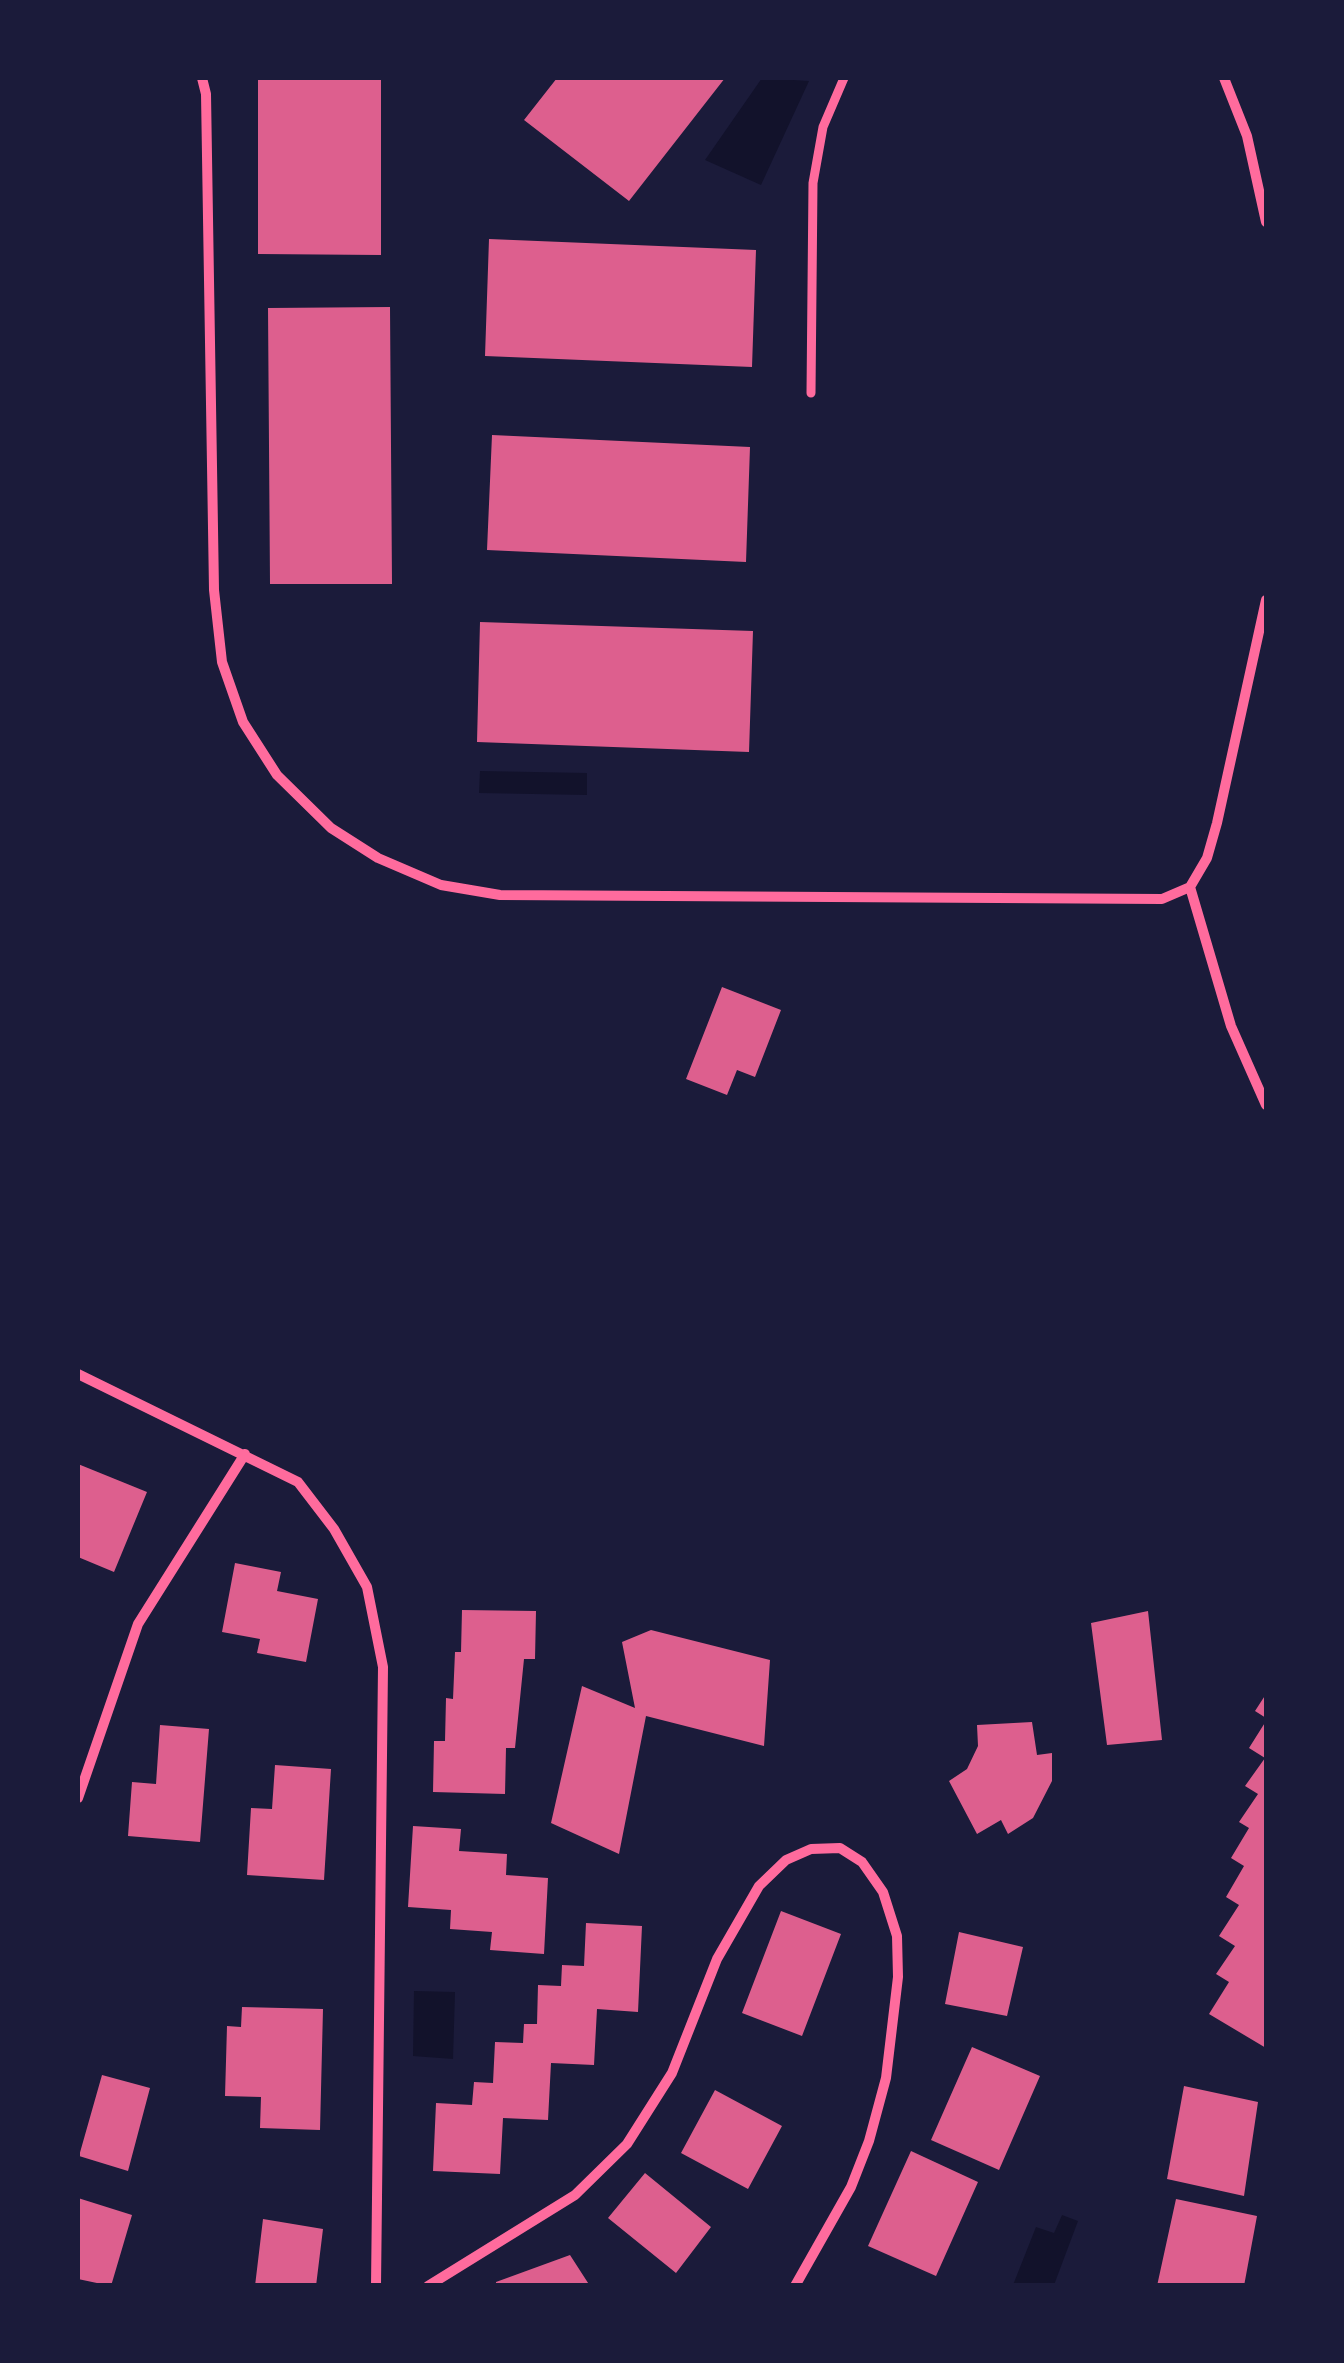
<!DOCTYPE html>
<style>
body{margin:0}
#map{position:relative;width:1344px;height:2363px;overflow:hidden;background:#1b1b3a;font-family:"Alegreya Sans",sans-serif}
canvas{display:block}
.frame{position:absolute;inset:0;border:80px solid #1b1b3a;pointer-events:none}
</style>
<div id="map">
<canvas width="1344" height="2363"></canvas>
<div class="frame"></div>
</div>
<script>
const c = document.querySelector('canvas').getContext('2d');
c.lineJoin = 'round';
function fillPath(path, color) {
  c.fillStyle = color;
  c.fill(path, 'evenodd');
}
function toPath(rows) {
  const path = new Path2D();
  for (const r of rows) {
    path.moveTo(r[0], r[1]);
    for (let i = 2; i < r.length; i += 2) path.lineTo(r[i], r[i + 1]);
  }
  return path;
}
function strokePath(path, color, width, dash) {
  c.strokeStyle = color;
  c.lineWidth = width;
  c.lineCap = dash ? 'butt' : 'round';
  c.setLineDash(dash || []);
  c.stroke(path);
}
fillPath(toPath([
 [762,78,809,81,761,185,705,160],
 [480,771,587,773,587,795,479,793],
 [414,1991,455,1992,453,2059,413,2056],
 [1062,2215,1078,2221,1054,2285,1013,2285,1036,2227,1054,2233]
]), '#12122b');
fillPath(toPath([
 [258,78,381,78,381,255,258,254],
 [557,78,725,78,629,201,524,120],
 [489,239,756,250,752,367,485,356],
 [390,307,392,584,270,584,268,308],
 [492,435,750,447,746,562,487,550],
 [480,622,753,631,749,752,477,742],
 [722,987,781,1010,755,1077,737,1070,727,1095,686,1079],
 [78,1464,147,1492,114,1572,78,1557],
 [235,1563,281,1572,277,1591,318,1599,306,1662,257,1653,260,1639,222,1632],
 [462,1610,536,1611,535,1659,524,1659,515,1748,506,1748,505,1794,433,1792,434,1741,445,1741,446,1698,453,1699,455,1652,461,1652],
 [1148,1611,1162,1740,1107,1745,1091,1623],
 [651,1630,770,1660,764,1746,646,1716,619,1854,551,1823,582,1686,635,1708,622,1642],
 [1266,1694,1266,1718,1255,1711],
 [1266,1721,1266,2048,1209,2014,1229,1982,1216,1974,1235,1946,1219,1936,1239,1905,1226,1897,1244,1866,1231,1858,1249,1828,1239,1822,1258,1794,1245,1786,1265,1758,1249,1748],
 [1032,1722,1037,1755,1052,1753,1052,1781,1033,1818,1008,1834,1001,1820,977,1834,949,1781,967,1769,978,1746,977,1725],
 [160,1725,209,1729,200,1842,128,1836,132,1782,156,1784],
 [275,1765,331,1769,324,1880,247,1875,251,1808,272,1809],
 [413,1826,461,1829,459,1851,507,1854,506,1875,548,1878,544,1954,490,1950,492,1932,450,1929,451,1910,408,1907],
 [781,1911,841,1934,802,2036,742,2013],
 [586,1923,642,1926,638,2012,597,2009,594,2065,551,2063,548,2120,503,2118,500,2174,433,2171,436,2103,472,2105,474,2082,493,2083,495,2042,523,2043,524,2024,537,2024,538,1985,561,1986,562,1965,584,1966],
 [959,1932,1023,1947,1007,2016,945,2004],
 [242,2007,323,2009,320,2130,260,2128,261,2097,225,2096,227,2026,241,2027],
 [972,2047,1040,2076,999,2170,931,2140],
 [102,2075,150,2088,128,2171,79,2156],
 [1184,2086,1258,2102,1244,2196,1167,2179],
 [715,2090,782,2126,748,2189,681,2153],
 [911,2151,978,2182,936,2276,868,2246],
 [645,2173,711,2227,676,2273,608,2218],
 [78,2198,132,2215,111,2286,78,2279],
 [1176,2199,1257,2216,1244,2286,1157,2286],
 [263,2219,323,2229,316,2286,255,2286],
 [570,2255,590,2286,496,2286,496,2282]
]), '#dd5f8e');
strokePath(toPath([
 [811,393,813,183,823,127,844,78]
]), '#ff6b9d', 9);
strokePath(toPath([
 [202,78,206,94,214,590,222,662,243,722,277,775,331,828,378,858,441,885,500,895,1162,899,1190,887],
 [1224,78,1247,136,1266,222],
 [1190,887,1207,858,1217,823,1266,600],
 [1190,887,1231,1026,1266,1105],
 [78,1374,298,1482,334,1529,367,1587,383,1667,376,2286],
 [78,1798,138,1624,245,1454],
 [428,2286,575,2195,627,2144,672,2073,717,1959,759,1886,786,1860,811,1849,840,1848,862,1862,883,1892,897,1936,898,1977,886,2078,869,2141,851,2187,795,2286]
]), '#ff6b9d', 10);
</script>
